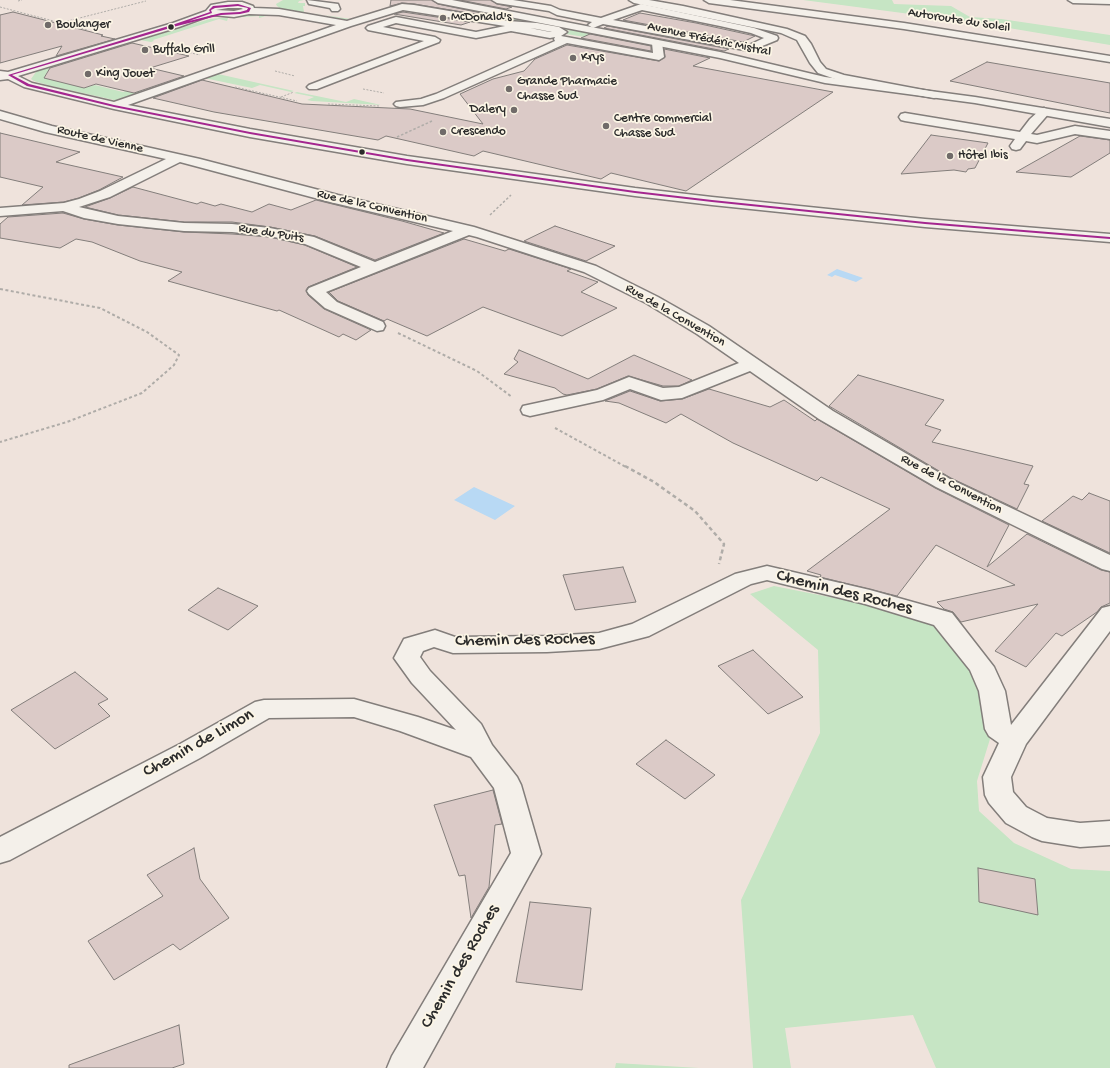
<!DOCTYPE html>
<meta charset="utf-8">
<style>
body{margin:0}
canvas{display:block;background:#efe3dc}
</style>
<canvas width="1110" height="1068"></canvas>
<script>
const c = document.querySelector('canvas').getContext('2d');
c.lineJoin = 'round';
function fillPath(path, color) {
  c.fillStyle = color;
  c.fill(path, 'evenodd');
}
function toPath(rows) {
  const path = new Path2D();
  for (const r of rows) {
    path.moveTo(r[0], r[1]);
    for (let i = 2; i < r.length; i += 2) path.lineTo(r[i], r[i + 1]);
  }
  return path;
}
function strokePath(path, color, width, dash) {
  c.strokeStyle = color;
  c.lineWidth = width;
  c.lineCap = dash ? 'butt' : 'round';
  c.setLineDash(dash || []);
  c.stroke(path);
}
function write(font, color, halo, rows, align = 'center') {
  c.font = font + ' "Gochi Hand",sans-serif';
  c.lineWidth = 3.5;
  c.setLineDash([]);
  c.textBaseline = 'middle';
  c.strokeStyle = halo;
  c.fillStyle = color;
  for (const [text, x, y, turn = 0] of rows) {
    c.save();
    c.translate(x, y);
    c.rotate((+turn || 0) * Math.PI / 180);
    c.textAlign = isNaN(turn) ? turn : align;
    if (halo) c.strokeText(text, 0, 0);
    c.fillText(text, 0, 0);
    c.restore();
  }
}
fillPath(toPath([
 [283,0,304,0,299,1,298,3,305,3,305,6,303,6,304,12,357,20,352,21,319,14,283,10,277,6,276,4],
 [427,0,481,12,649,44,651,46,648,47,566,34,566,33,570,31,567,30,536,24,514,24,455,12,452,13,405,5,402,1],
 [803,0,892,0,894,4,951,6,970,17,1001,19,1110,35,1110,45,979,23],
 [251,15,266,16,259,18,259,16,228,18,227,21,219,19,153,40,154,41,151,42,140,40,210,19],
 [72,63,75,64,47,72,44,78,84,88,95,85,123,92,132,88,147,92,122,100,114,100,51,86,34,81,31,79,36,72,40,70,59,64],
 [222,71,225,71,218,74,294,91,291,92,260,85,252,88,204,78],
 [297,92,346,102,354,99,381,105,312,101,307,100,314,97,294,93],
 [774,586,910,613,940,626,973,674,986,715,990,739,977,781,979,811,1014,843,1071,869,1110,871,1110,1068,936,1068,913,1015,785,1028,791,1068,753,1068,741,900,820,733,818,650,750,594],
 [616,1063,699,1068,615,1068]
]), '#c6e5c4');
fillPath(toPath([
 [837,269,863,278,856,282,835,275,832,277,827,275],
 [474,487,515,506,495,520,454,500]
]), '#b8d9f4');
const building = toPath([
 [391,0,432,0,438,4,491,15,487,16,414,4,402,3,390,6,391,0],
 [460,0,491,0,497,4,512,7,506,9,460,0],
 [13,12,103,35,101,36,115,39,56,56,62,46,0,63,0,15,13,12],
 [403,12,470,22,461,25,394,14,403,12],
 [640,13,696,23,755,36,743,42,623,20,640,13],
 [608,26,729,49,724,51,604,28,608,26],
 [590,34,651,46,651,51,581,38,590,34],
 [132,43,189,56,150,68,184,76,134,93,96,84,84,88,44,78,50,68,132,43],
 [567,45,659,61,665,57,664,49,710,58,693,66,833,92,686,191,611,173,601,179,483,151,474,156,386,136,378,140,214,112,153,98,202,80,302,104,410,109,483,124,460,94,493,79,524,71,535,59,567,45],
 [987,62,1110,83,1110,113,950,81,987,62],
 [0,133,80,152,56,162,123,177,99,190,79,198,64,202,22,205,43,187,0,177,0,133],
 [931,135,988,143,975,168,968,169,966,172,954,170,901,174,931,135],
 [1080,136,1110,140,1110,153,1071,177,1016,172,1080,136],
 [133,187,197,204,201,202,215,206,221,204,252,212,269,204,291,210,316,200,402,221,444,233,375,260,315,236,270,227,232,222,184,222,118,215,85,207,110,198,133,187],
 [63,213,84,219,118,225,184,232,232,234,270,237,305,245,357,267,308,287,306,290,308,295,324,309,371,330,356,340,343,334,339,337,279,310,277,311,168,281,182,272,140,261,92,242,76,239,60,248,0,238,0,224,8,217,63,213],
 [555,226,615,246,586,261,524,241,555,226],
 [464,239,505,251,509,249,571,269,567,271,598,282,581,292,617,308,562,336,483,307,427,336,387,319,384,321,338,301,329,292,464,239],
 [519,350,588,379,634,355,692,380,679,386,663,386,628,376,597,389,567,395,563,394,555,388,504,374,518,362,514,359,519,350],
 [858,375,944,400,925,425,941,430,932,442,1033,466,1024,484,1029,485,1017,509,951,478,829,406,858,375],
 [709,389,770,407,784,400,815,421,817,419,935,488,1009,525,987,567,1027,534,1101,570,1110,572,1110,603,1101,607,1097,612,1062,636,1056,633,1026,667,995,651,1038,604,961,622,953,612,944,609,937,602,1015,585,936,545,897,596,820,577,821,575,807,571,890,509,821,477,817,481,733,443,681,414,666,423,619,403,605,401,630,391,660,401,682,399,709,389],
 [1089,493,1110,501,1110,553,1042,521,1073,496,1082,500,1089,493],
 [623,567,636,602,575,610,563,575,623,567],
 [218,588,258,606,228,630,188,610,218,588],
 [753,650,803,697,768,714,718,666,753,650],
 [75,672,108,699,98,704,110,716,55,749,11,710,75,672],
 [666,740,715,775,685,799,636,764,666,740],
 [493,790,502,824,495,825,489,887,471,918,465,875,459,876,434,805,493,790],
 [194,848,200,879,229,918,180,950,173,944,114,980,88,941,163,896,147,875,194,848],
 [978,868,1035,879,1038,915,979,902,978,868],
 [530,902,591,908,582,990,516,982,530,902],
 [179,1025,184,1064,172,1068,69,1068,69,1065,179,1025]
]);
fillPath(building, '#dbcac7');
strokePath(building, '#837e7b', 1);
const minor = toPath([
 [307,0,338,4,340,9,338,11,332,11,330,8,309,4,307,0],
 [492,0,513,0,551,6,560,10,601,18,641,4,754,28,777,36,778,38,777,40,750,51,603,24,593,28,588,25,592,22,557,15,549,11,497,3,492,0],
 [642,10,720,26,751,33,764,38,749,45,613,20,642,10],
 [228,2,242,2,253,6,254,8,279,9,347,21,402,4,414,5,508,21,537,23,559,27,567,32,561,36,653,53,652,43,657,40,662,43,664,57,659,60,567,43,444,98,423,105,400,107,396,106,394,104,396,102,421,99,436,94,555,41,554,39,555,37,550,38,511,31,476,38,396,23,383,27,435,37,440,40,439,42,317,89,309,89,307,87,309,85,424,41,368,30,366,28,368,26,396,17,476,32,505,26,403,10,351,26,128,105,250,129,407,156,635,188,712,197,925,219,1110,234,1110,242,925,227,712,205,635,196,407,164,250,137,114,109,24,87,8,79,0,80,0,71,8,72,173,23,206,11,211,5,228,2],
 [228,8,241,8,243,9,234,11,216,10,228,8],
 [249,14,279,15,336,25,114,102,32,83,18,76,179,27,212,15,234,17,249,14],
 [530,28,537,29,552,32,550,32,530,28],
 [1044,108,1048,110,1050,112,1031,134,1037,135,1075,126,1110,131,1110,139,1075,134,1037,143,1026,141,1020,149,1016,150,1012,149,1010,146,1015,139,905,121,901,120,899,117,901,114,905,113,1020,132,1030,119,1040,110,1044,108],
 [0,111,52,126,200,159,338,195,474,227,596,266,658,297,709,326,833,411,950,479,1110,555,1110,571,1102,569,936,487,819,419,750,371,682,398,661,400,630,389,603,400,530,416,523,414,521,410,523,406,597,390,629,377,663,388,679,387,739,363,697,334,646,303,584,272,477,237,469,235,326,292,337,302,383,322,385,326,383,330,377,331,325,308,309,294,307,291,309,288,361,267,305,244,270,236,232,232,184,231,118,224,84,218,63,211,0,216,0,208,64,203,79,199,100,191,166,159,45,132,0,119,0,111],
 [180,162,330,202,453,231,375,262,314,237,270,228,232,224,184,223,118,216,79,207,110,197,180,162],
 [767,566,870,590,952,613,994,667,1005,691,1011,725,1102,608,1110,606,1110,631,1026,744,1011,777,1013,792,1026,807,1047,818,1080,823,1110,821,1110,845,1080,847,1042,841,1032,837,1006,823,989,803,985,795,983,777,999,743,989,736,985,729,979,691,970,670,934,625,865,604,767,580,751,584,649,636,599,649,547,652,453,653,434,647,423,651,420,657,430,671,481,724,492,745,517,777,521,785,541,854,423,1068,387,1068,392,1056,511,853,494,788,471,757,400,731,354,717,269,718,200,758,10,860,0,863,0,837,180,744,255,702,264,700,354,699,418,717,456,730,412,683,394,658,404,639,435,630,455,637,547,636,599,633,632,624,735,574,767,566]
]);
const major = toPath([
 [433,0,452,0,720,52,825,77,975,97,1110,119,1110,127,975,103,825,83,720,58,438,3,433,0]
]);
const highway = toPath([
 [629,0,649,0,683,6,787,29,805,36,811,44,820,62,826,69,844,75,934,92,938,93,940,95,938,97,934,98,838,80,818,73,810,63,797,40,781,33,634,3,629,0],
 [704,0,730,0,904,23,1110,56,1110,62,904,29,709,3,704,0],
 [1068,0,1110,0,1110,4,1073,3,1068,0]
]);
strokePath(minor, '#837e7b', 3);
strokePath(major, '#837e7b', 3);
strokePath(highway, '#837e7b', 3);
strokePath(toPath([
 [18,1,22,0],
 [0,7,88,30],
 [60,23,146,1],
 [169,48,200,55],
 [275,71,295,76],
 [235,87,297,101],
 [363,89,384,93],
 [281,97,294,92],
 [328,104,379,106]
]), '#afaca8', 1, [2, 1.5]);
strokePath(toPath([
 [397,137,432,121],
 [490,215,511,195]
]), '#afaca8', 1.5, [2.5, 2]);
strokePath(toPath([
 [0,289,100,308,147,332,179,355,174,365,142,393,67,422,0,442],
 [398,333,477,371,512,397],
 [555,428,626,467]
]), '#afaca8', 2, [3, 2.5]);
strokePath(toPath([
 [625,466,654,482,695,511,724,544,719,564]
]), '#afaca8', 2.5, [4, 3]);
fillPath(minor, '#f4f0ea');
fillPath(major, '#f4f0ea');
fillPath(highway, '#f4f0ea');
fillPath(toPath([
 [238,4,251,8,249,12,240,14,221,15,177,26,12,75,29,84,114,105,250,132,407,159,635,191,712,200,925,222,1110,237,1110,239,925,224,712,202,635,193,407,161,250,134,114,107,27,86,8,75,175,24,210,12,209,10,213,6,238,4],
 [238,6,248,8,247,10,240,12,221,13,189,21,212,13,211,10,215,8,238,6]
]), '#a4268f');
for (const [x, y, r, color] of [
 [443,18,4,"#706b69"],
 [48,25,4,"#706b69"],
 [171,27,3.5,"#2b2b2b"],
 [145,50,4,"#706b69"],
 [573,58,4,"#706b69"],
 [88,74,4,"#706b69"],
 [509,89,4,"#706b69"],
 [514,110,4,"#706b69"],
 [606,126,4,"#706b69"],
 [443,132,4,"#706b69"],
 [362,152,3.5,"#2b2b2b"],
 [950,156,4,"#706b69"]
]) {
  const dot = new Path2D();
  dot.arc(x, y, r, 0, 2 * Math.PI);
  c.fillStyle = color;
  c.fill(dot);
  strokePath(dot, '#fcf5e5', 1.5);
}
write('13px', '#2b2b2b', '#fcf5e5', [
 ["McDonald's",451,18],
 ["Boulanger",56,25],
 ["Buffalo Grill",153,50],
 ["Krys",581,58],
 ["King Jouet",96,74],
 ["Grande Pharmacie",517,82],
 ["Chasse Sud",517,97],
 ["Dalery",506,110,"right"],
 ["Centre commercial",614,119],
 ["Chasse Sud",614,134],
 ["Crescendo",451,132],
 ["Hôtel Ibis",958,156]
], 'left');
write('13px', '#2b2b2b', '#fcf5e5', [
 ["Autoroute du Soleil",959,21,9],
 ["Avenue Frédéric Mistral",709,40,12],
 ["Route de Vienne",100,140,13],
 ["Rue de la Convention",372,207,13],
 ["Rue du Puits",271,234,9],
 ["Rue de la Convention",675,316,30],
 ["Rue de la Convention",951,485,28]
]);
write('18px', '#2b2b2b', '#fcf5e5', [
 ["Chemin des Roches",844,593,14],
 ["Chemin des Roches",525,641,-1],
 ["Chemin de Limon",199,744,-29],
 ["Chemin des Roches",461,967,-60]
]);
</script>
